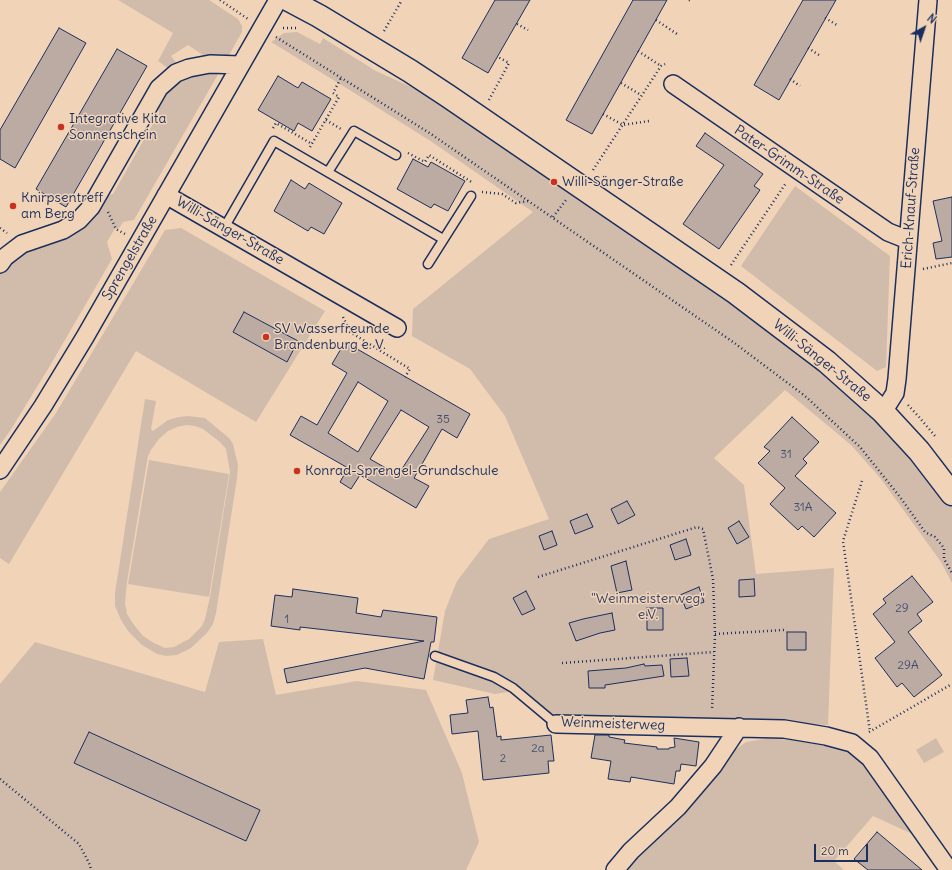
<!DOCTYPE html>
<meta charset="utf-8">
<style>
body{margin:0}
#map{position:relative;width:952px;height:870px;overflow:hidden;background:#f1d4b8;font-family:Delius,sans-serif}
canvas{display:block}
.north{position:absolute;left:904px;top:8px;width:40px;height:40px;-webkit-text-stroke:3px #f1d4b8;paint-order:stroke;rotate:40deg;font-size:11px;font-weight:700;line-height:16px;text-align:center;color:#1b2f5e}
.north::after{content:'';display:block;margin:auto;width:14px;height:18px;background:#1b2f5e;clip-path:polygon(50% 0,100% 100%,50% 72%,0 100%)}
.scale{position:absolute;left:814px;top:844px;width:54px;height:18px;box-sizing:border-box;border:2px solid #1b2f5e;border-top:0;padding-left:5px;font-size:12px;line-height:14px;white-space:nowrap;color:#1b2f5e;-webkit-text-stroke:3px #f1d4b8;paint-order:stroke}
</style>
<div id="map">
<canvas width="952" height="870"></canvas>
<div class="north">N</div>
<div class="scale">20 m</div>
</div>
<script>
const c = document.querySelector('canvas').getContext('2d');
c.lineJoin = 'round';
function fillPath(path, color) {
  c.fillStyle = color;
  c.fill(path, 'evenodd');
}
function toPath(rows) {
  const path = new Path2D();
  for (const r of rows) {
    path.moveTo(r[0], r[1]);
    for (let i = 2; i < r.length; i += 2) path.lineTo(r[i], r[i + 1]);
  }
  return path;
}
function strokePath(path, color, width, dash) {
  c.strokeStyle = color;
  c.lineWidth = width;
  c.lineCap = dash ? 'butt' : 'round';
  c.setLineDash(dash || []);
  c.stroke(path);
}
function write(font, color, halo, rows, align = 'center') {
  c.font = font + ' Delius,sans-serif';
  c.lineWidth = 3;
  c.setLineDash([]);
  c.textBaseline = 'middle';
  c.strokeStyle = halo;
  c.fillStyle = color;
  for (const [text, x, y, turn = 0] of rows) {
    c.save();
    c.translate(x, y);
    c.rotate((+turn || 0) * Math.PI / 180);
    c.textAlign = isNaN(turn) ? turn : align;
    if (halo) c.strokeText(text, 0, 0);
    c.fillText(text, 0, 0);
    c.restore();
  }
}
fillPath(toPath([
 [118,0,209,0,238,19,242,26,242,32,228,57,206,57,188,45,171,56,178,65,172,71,158,61,173,33],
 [297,32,320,44,323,38,376,71,418,90,475,127,696,276,846,389,933,480,952,508,952,583,941,562,881,479,851,445,785,390,714,458,744,485,756,574,834,568,828,725,554,717,508,692,495,694,433,680,445,611,457,581,489,539,549,519,505,416,470,369,412,336,413,309,533,212,432,142,348,89,271,42,284,33],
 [220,71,134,220,123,222,120,227,114,230,107,242,112,259,51,364,10,431,0,445,0,274,7,264,103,196,113,194,159,113,157,103,162,94,189,72],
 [795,186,890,256,886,367,877,371,741,266],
 [181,228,325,311,256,422,136,351,9,564,0,558,0,492,56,413,165,230],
 [145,399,156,401,151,429,153,431,168,420,179,417,188,416,205,418,229,438,233,444,238,465,237,478,216,613,213,624,207,633,191,648,177,655,166,656,157,654,142,645,128,631,121,620,115,606,115,593],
 [186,425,195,426,203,429,220,442,226,449,230,472,210,597,205,619,202,626,189,639,174,647,165,648,154,643,143,636,134,625,127,614,125,603,127,582,148,456,151,450,159,439,168,431,177,427],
 [149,460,229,474,209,597,128,584],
 [263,639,276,695,357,681,426,690,462,773,479,842,466,870,0,870,0,684,35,642,205,692,219,642],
 [769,738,792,740,836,748,852,754,864,764,921,838,873,816,834,861,844,870,623,870,727,756,746,742],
 [936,738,944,752,924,763,916,750]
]), '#d1bcab');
const building = toPath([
 [495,0,530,0,488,73,462,58,495,0],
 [633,0,667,0,592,134,566,120,633,0],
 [803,0,836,0,779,100,754,85,803,0],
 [59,28,86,43,15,168,0,159,0,130,59,28],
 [117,49,147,66,66,207,36,189,117,49],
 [278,76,298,88,302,82,331,99,312,131,298,123,294,131,258,110,278,76],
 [705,133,763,174,754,186,760,190,719,249,683,224,724,165,696,146,705,133],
 [413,159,428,167,431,162,465,181,448,211,434,204,431,208,397,189,413,159],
 [291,180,305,189,309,183,342,203,324,234,311,227,308,231,274,211,291,180],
 [952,197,952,257,936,259,933,243,942,241,933,201,952,197],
 [244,312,298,341,287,362,233,332,244,312],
 [345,342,470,414,457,438,442,429,414,478,429,486,416,508,360,475,351,489,340,482,348,468,290,435,301,416,317,425,347,373,332,364,345,342],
 [358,382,388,401,358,452,328,433,358,382],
 [401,410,429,427,398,475,370,459,401,410],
 [792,417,819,442,803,459,807,463,795,476,836,513,814,537,802,526,798,530,770,504,785,488,758,463,770,451,764,447,792,417],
 [627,501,635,515,618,524,611,509,627,501],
 [587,514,593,527,575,534,570,521,587,514],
 [739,521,749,537,737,544,728,528,739,521],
 [552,531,557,545,544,550,539,536,552,531],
 [686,539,691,555,675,560,670,545,686,539],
 [626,561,632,590,617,593,611,566,626,561],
 [912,576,933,602,917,614,922,621,908,632,942,675,914,697,902,683,897,687,875,658,895,642,873,614,886,603,883,599,912,576],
 [754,579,755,596,739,597,739,580,754,579],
 [699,587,704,602,686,609,680,595,699,587],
 [293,589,358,598,356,613,381,617,383,610,437,617,434,642,431,642,424,679,365,668,287,683,284,669,424,641,300,627,300,630,271,626,275,595,292,597,293,589],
 [526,591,535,609,522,615,513,598,526,591],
 [647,608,663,608,663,630,647,630,647,608],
 [612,613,615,630,600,633,576,641,569,623,583,619,612,613],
 [787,632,806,632,806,650,787,650,787,632],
 [687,658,689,676,671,677,670,659,687,658],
 [644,664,645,666,662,665,664,676,605,685,605,688,589,688,588,671,626,668,644,664],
 [488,697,490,708,493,707,497,737,501,736,501,740,551,735,554,761,548,761,549,773,483,780,478,731,452,734,450,715,468,713,466,700,488,697],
 [89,732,260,810,246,841,74,763,89,732],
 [595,735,609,735,609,737,625,740,624,743,657,747,657,749,669,749,669,748,675,747,674,738,699,742,696,766,681,764,680,771,676,771,674,784,631,777,630,782,608,779,611,761,591,758,595,735],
 [877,832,922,870,868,870,854,859,877,832]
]);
fillPath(building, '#bcaba2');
strokePath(building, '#1b2f5e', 1);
const lane = toPath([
 [328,172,354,131,396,155],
 [224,228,274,141,443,239],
 [428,264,471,196],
 [435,656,494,677,513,688,556,724]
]);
const street = toPath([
 [673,84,888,232,908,240],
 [166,195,397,328],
 [0,264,5,257,22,244,63,230,79,220,91,207,159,88,176,73,189,68,210,64,240,65],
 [883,412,895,393,897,379,928,0],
 [0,470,43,406,85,337,278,0],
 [556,724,784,729,826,736,852,743,870,758,949,870],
 [615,870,631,851,678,807,713,766,739,727]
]);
const secondary = toPath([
 [289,0,319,16,410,71,448,96,736,293,827,362,883,412,919,451,952,494]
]);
strokePath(lane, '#1b2f5e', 11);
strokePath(street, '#1b2f5e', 20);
strokePath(secondary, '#1b2f5e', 25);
strokePath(toPath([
 [220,0,248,19],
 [689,0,691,1],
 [825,18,837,25],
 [656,20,677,34],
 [517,24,528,30],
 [283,28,297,28],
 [384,31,402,0],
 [276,37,431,134,733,342,805,396,860,447,900,497,925,532,935,537,944,548,944,559,952,573],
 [808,48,819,55],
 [638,51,661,66],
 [790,79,800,86],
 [621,83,641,95],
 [489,100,509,63,498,57],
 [603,114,623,125,649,121],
 [326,120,341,129],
 [273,128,276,123,312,144],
 [310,147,339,97,333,93,341,78],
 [408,153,425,162,429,155,473,183],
 [593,170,661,66,665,64],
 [482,192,502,194,516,203,528,201],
 [108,212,116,229,125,234],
 [553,217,566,200],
 [0,228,7,233],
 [731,265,786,183],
 [923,269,952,263],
 [343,317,350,332,410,369,405,377],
 [908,405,919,417,935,436],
 [862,481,843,541,870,732],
 [538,577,697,527,703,529,713,579,715,634,712,710],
 [715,634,785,630],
 [562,663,714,652],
 [869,732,952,684],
 [0,779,79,844,90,865,91,870]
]), '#1b2f5e', 2.5, [1, 3]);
strokePath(lane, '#f1d4b8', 8);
strokePath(street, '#f1d4b8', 17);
strokePath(secondary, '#f1d4b8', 22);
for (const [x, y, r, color] of [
 [61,127,4,"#c8321e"],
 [554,182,4,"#c8321e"],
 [13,206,4,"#c8321e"],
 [266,337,4,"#c8321e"],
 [297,471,4,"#c8321e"]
]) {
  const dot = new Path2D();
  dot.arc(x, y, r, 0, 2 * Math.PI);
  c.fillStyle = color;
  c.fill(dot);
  strokePath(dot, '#f1d4b8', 1.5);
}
write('12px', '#434e6f', null, [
 ["35",443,420],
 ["31",786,455],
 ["31A",803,508],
 ["29",902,609],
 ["1",287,620],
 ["29A",908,666],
 ["2a",538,749],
 ["2",503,759]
]);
write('14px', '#1b2f5e', '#f1d4b8', [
 ["Integrative Kita",69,119],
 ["Sonnenschein",69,135],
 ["Willi-Sänger-Straße",562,182],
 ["Knirpsentreff",21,198],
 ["am Berg",21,214],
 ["SV Wasserfreunde",274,329],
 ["Brandenburg e. V.",274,345],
 ["Konrad-Sprengel-Grundschule",305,471]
], 'left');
write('14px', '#1b2f5e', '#f1d4b8', [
 ["Pater-Grimm-Straße",789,165,34],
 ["Erich-Knauf-Straße",911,208,-86],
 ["Willi-Sänger-Straße",230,231,30],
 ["Sprengelstraße",130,258,-60],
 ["Willi-Sänger-Straße",822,361,39],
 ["Weinmeisterweg",613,724,2]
]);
write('14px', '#36446a', '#f1d4b8', [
 ["\"Weinmeisterweg\"",648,599],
 ["e.V.",648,615]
]);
</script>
